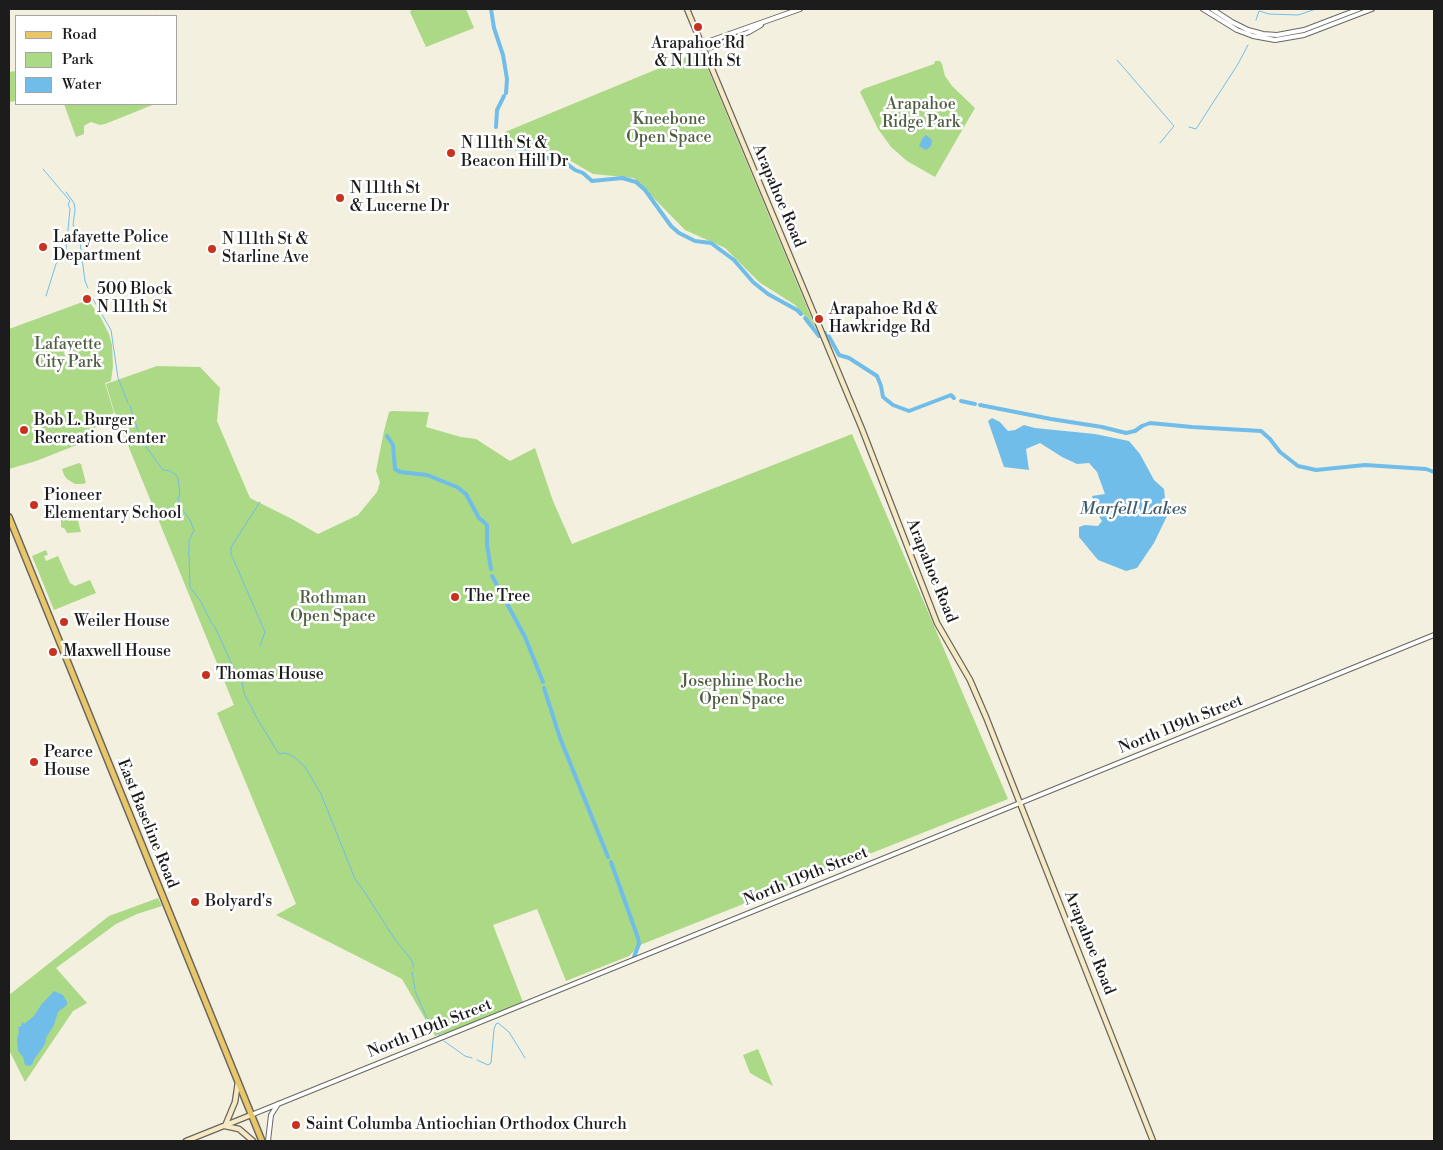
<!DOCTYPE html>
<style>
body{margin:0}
#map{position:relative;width:1443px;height:1150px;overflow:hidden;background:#f4f0df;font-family:"Libre Bodoni",serif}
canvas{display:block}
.frame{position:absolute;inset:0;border:10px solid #1c1c1c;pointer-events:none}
.legend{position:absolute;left:15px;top:15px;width:162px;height:90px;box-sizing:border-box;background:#fff;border:1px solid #a4a4a4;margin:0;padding:6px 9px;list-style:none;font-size:15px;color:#1c1c1c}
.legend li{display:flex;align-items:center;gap:10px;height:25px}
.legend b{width:25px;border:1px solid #a4a4a4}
</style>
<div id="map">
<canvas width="1443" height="1150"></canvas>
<div class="frame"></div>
<ul class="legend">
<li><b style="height:6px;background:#e9c769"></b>Road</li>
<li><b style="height:14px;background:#abd986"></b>Park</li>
<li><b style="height:14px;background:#71bdea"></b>Water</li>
</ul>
</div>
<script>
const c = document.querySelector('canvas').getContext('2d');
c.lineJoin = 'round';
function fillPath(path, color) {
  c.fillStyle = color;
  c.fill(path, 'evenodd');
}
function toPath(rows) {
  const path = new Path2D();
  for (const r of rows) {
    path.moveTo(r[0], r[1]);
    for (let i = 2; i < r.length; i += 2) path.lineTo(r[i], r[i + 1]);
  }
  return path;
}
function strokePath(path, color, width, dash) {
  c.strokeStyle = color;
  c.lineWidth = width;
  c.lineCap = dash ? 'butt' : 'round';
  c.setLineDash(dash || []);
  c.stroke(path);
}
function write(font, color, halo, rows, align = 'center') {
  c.font = font + ' "Libre Bodoni",serif';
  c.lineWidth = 5;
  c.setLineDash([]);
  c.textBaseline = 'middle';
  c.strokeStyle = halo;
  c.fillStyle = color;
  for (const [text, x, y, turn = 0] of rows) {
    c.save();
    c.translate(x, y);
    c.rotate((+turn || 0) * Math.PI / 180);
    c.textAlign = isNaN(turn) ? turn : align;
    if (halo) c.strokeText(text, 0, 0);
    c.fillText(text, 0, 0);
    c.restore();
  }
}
fillPath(toPath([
 [412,9,466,9,474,28,426,47,410,12],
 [696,53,702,55,816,329,795,305,759,282,725,248,685,230,634,178,593,174,564,157,500,138,505,132],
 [935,61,940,61,942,64,945,76,952,86,975,108,935,177,907,161,891,147,878,129,860,92,863,89,934,64],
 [16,71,16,101,9,102,9,72],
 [64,104,155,104,105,124,100,125,91,122,87,124,84,126,84,134,76,137],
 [88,300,101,318,109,334,112,345,113,366,111,381,105,383,114,413,101,418,87,441,36,461,9,469,9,329],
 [157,366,200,367,220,388,217,421,250,498,292,519,318,534,358,515,377,492,380,482,376,471,384,431,389,412,392,411,429,412,426,427,461,437,476,439,510,461,535,448,553,501,572,544,852,434,1008,799,640,945,629,956,566,981,537,909,493,925,523,1002,459,1029,435,1036,402,979,276,915,296,904,217,713,234,705,114,411,106,384],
 [79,463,81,464,86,483,82,484,75,484,67,479,64,475,62,469],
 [61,512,71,515,73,512,75,514,80,520,78,521,81,532,67,533,65,529,61,527],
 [46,550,48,555,44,556,46,561,58,556,70,583,75,586,90,580,96,593,54,610,32,556],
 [158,898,162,906,137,914,116,924,56,968,87,1003,73,1011,25,1082,9,1050,9,995,109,916],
 [758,1049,773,1086,750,1073,743,1055]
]), '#abd986');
fillPath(toPath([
 [926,135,931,139,932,141,931,146,926,150,919,146,922,139],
 [992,418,1000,422,1008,431,1015,430,1024,425,1035,428,1095,434,1129,441,1140,454,1154,480,1164,489,1167,516,1154,543,1137,568,1126,571,1098,560,1079,537,1079,527,1085,525,1098,526,1102,521,1095,510,1092,496,1105,494,1097,472,1089,463,1077,464,1062,457,1040,443,1026,449,1029,470,1004,467,988,421],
 [54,991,63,995,67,1002,67,1005,58,1012,54,1025,46,1038,45,1044,33,1061,33,1063,30,1066,25,1065,23,1057,18,1051,17,1038,19,1032,18,1027,22,1026,21,1024,23,1022,24,1024,34,1016,41,1005]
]), '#71bdea');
strokePath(toPath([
 [155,9,156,10],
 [1256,20,1259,11,1269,14,1298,15,1316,9],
 [1117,60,1174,126,1160,143],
 [1189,127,1196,129,1238,64,1248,45],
 [43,169,70,201,68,204,70,209,66,250,56,264,46,296],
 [66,192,74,203,75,210,73,225,79,235,85,281,88,288],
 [93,299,111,330,118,378,128,403],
 [130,406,141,440,163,470,170,471,176,475,178,479,180,494,178,499,180,506,190,520,194,530,189,541,189,552,188,553,189,555,190,587,201,602,212,624,215,627,234,669],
 [260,502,231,547,231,554,265,632,260,646],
 [234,672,242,682,244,693,258,720,277,751,279,754,286,753,294,757,305,767,321,794,355,879,364,891,394,938,410,958,413,963,413,968],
 [412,972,415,989],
 [415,991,426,1016,440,1036],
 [444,1041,465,1056,472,1058],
 [477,1060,488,1065,491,1063,494,1029,496,1024,498,1023,509,1032,525,1058]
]), '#71bdea', 1);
strokePath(toPath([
 [491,9,494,28,503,55,507,79,506,93],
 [496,127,497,110,504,96],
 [498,141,503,147,508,149,515,148,552,159,562,160,575,170,583,173,592,181,622,178,636,182,645,190,671,226,679,233,695,241,711,243,734,260,753,282,768,294,797,310,801,314],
 [805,318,819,336],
 [824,333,827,333,839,355,849,358,877,376,881,386,883,397,893,405,909,411,951,395,954,398],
 [961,401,975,404],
 [980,405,1051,419,1102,427,1126,433,1135,431,1142,426,1150,423,1192,427,1261,431,1270,439,1280,452,1298,466,1316,470,1365,465,1426,469,1434,472],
 [387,436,393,445,395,469,400,472,427,475,457,487,466,494,479,518,487,525,487,545,491,569],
 [492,576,525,637,543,682],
 [544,688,560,738,608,857],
 [611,862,638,938,639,944,634,957]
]), '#71bdea', 4);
const tertiary = toPath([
 [1203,9,1237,30,1253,36,1275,40,1304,35,1372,9],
 [1212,9,1232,22,1248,30,1263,34,1277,35,1304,30,1359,9],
 [703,47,707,42,800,9],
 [703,47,709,48,749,32,761,25],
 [251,1115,1434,635],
 [268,1141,271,1115,278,1104]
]);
const secondary = toPath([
 [687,9,862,429,937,623,970,680,986,717,1153,1141],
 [238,1082,235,1102,225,1126,239,1129,253,1141],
 [186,1141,251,1115]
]);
const primary = toPath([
 [9,517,262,1141]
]);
strokePath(tertiary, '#686660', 6);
strokePath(secondary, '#686660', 7);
strokePath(primary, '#686660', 8);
strokePath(tertiary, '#fff', 4);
strokePath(secondary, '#f6e9c3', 4.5);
strokePath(primary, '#e9c769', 5);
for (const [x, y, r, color] of [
 [698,27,5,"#c8321e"],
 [451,153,5,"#c8321e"],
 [340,198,5,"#c8321e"],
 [43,247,5,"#c8321e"],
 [212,249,5,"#c8321e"],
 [87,299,5,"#c8321e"],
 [819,319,5,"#c8321e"],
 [24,430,5,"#c8321e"],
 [34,505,5,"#c8321e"],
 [455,597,5,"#c8321e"],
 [64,622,5,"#c8321e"],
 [53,652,5,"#c8321e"],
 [206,675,5,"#c8321e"],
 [34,762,5,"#c8321e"],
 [195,902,5,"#c8321e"],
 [296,1125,5,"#c8321e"]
]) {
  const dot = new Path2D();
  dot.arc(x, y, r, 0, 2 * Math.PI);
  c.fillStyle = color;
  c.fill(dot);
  strokePath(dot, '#fff', 2);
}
write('16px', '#1c1c1c', '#fff', [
 ["Arapahoe Rd",698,44,"center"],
 ["& N 111th St",698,62,"center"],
 ["N 111th St &",461,144],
 ["Beacon Hill Dr",461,162],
 ["N 111th St",350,189],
 ["& Lucerne Dr",350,207],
 ["Lafayette Police",53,238],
 ["Department",53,256],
 ["N 111th St &",222,240],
 ["Starline Ave",222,258],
 ["500 Block",97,290],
 ["N 111th St",97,308],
 ["Arapahoe Rd &",829,310],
 ["Hawkridge Rd",829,328],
 ["Bob L. Burger",34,421],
 ["Recreation Center",34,439],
 ["Pioneer",44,496],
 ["Elementary School",44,514],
 ["The Tree",465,597],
 ["Weiler House",74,622],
 ["Maxwell House",63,652],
 ["Thomas House",216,675],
 ["Pearce",44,753],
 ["House",44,771],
 ["Bolyard's",205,902],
 ["Saint Columba Antiochian Orthodox Church",306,1125]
], 'left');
write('16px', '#4e5e41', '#fff', [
 ["Arapahoe",921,105],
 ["Ridge Park",921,123],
 ["Kneebone",669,120],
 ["Open Space",669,138],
 ["Lafayette",68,345],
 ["City Park",68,363],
 ["Rothman",333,599],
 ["Open Space",333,617],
 ["Josephine Roche",742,682],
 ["Open Space",742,700]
]);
write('16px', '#1c1c1c', '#fff', [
 ["Arapahoe Road",778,196,67],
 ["Arapahoe Road",931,571,68],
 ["North 119th Street",1181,725,-22],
 ["East Baseline Road",147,824,68],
 ["North 119th Street",806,877,-22],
 ["Arapahoe Road",1089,943,68],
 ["North 119th Street",430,1029,-22]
]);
write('italic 18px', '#3e5c6e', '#fff', [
 ["Marfell Lakes",1133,510]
]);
</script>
